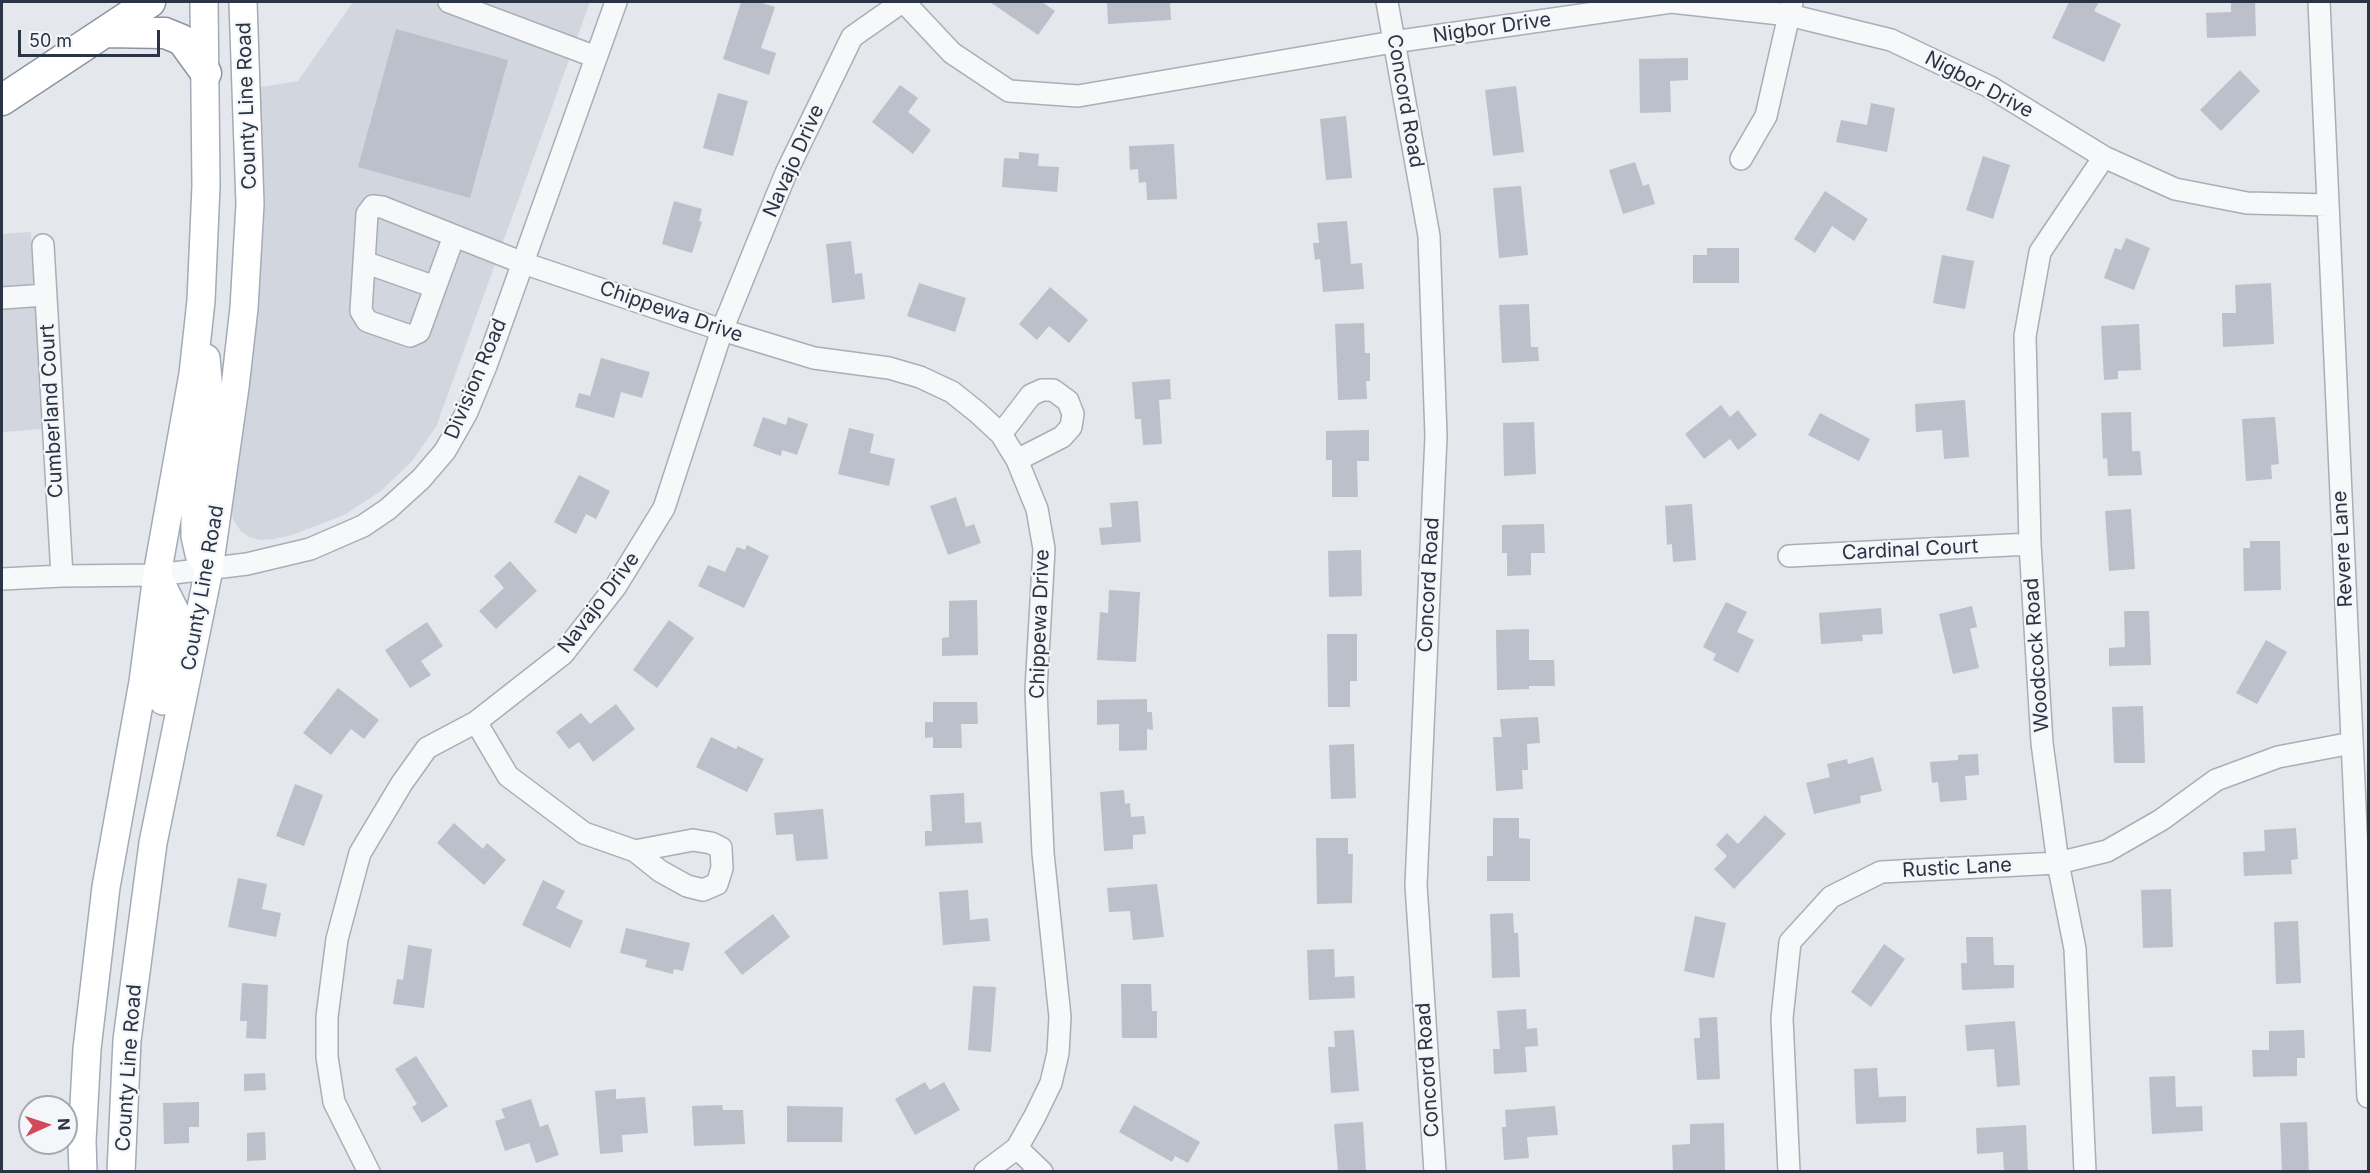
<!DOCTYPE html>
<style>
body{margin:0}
#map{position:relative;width:2370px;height:1173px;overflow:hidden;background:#e4e7ec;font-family:Inter,sans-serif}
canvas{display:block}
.frame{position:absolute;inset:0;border:3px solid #2b3445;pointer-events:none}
.north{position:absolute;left:18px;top:1095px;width:60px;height:60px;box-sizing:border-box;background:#f4f6f9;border:2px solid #a4a8b1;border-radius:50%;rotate:87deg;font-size:16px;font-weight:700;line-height:24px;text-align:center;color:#2b3445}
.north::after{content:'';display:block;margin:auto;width:21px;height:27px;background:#d1495b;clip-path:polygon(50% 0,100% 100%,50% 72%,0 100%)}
.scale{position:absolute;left:18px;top:30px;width:142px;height:27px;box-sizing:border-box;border:3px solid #2b3445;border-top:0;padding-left:8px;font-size:18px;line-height:21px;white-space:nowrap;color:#2b3445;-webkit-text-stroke:4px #f4f6f9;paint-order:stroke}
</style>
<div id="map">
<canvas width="2370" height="1173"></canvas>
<div class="frame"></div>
<div class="north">N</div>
<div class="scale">50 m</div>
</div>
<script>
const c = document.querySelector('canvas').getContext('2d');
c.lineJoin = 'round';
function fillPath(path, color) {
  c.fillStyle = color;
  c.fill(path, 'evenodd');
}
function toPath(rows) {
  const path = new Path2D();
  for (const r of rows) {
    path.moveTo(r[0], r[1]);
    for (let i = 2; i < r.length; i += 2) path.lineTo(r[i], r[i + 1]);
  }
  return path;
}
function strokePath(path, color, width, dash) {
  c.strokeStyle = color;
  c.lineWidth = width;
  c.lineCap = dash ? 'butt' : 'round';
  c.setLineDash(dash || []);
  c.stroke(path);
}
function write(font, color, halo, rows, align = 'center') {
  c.font = font + ' Inter,sans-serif';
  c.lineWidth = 4.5;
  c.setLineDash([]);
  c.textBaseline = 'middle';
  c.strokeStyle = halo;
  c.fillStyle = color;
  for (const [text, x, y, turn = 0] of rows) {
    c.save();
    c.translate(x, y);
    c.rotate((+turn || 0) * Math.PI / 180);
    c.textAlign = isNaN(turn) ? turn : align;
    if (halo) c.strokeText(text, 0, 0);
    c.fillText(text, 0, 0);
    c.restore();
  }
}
fillPath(toPath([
 [353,2,590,2,436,427,412,461,381,491,344,515,292,535,274,539,260,540,249,537,240,530,233,519,231,509,248,400,260,287,261,87,298,81],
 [31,232,42,429,2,432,2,234]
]), '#d2d6de');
fillPath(toPath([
 [741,2,759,2,775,7,761,48,776,53,769,75,723,59],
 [990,2,1042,2,1055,11,1038,35],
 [1107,2,1170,2,1171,20,1108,24],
 [2069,2,2099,2,2094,11,2121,24,2104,62,2052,38],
 [2231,2,2255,2,2256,36,2207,38,2206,13,2231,12],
 [396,29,508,60,470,198,358,167],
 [1688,58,1688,80,1670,81,1671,112,1640,113,1639,59],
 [2240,70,2260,91,2221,131,2200,110],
 [900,85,918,98,908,112,931,130,913,154,872,122],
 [1516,86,1524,152,1493,156,1485,90],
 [718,93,748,101,733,156,703,148],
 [1871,103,1895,108,1887,152,1836,142,1841,120,1867,125],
 [1346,116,1352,178,1326,180,1320,119],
 [1174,144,1177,199,1147,200,1146,182,1139,183,1138,169,1130,170,1129,146],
 [1019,152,1039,154,1038,166,1059,167,1057,192,1002,187,1004,158,1019,159],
 [1983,156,2010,165,1993,219,1966,210],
 [1635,162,1643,186,1649,184,1655,204,1623,214,1609,170],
 [1521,186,1528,255,1499,258,1493,188],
 [1825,191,1868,219,1854,241,1832,226,1815,253,1794,239],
 [674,201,702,209,699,221,702,222,692,253,662,244],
 [1347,221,1351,264,1362,263,1364,289,1323,292,1320,259,1315,260,1313,243,1319,243,1317,223],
 [2126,238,2150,248,2134,290,2104,278,2115,248,2121,250],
 [851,241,855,274,862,273,865,299,832,303,826,244],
 [1707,248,1739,248,1739,283,1693,283,1693,255,1707,255],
 [1942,255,1974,261,1965,309,1933,303],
 [919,283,966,298,955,332,907,316],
 [2271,283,2274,344,2223,347,2222,313,2236,313,2235,285],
 [1050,287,1088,320,1069,343,1049,326,1037,340,1019,324],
 [1529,304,1531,347,1538,347,1539,361,1502,363,1499,305],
 [1364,323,1365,353,1370,353,1370,381,1366,381,1367,399,1338,400,1335,324],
 [2139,324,2141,370,2118,371,2118,379,2104,380,2101,326],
 [601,358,650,372,642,398,621,392,614,418,575,407,579,393,590,396],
 [1170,379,1171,399,1159,400,1162,444,1143,445,1141,419,1135,419,1132,382],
 [1965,400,1969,457,1944,459,1942,430,1916,432,1915,404],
 [1721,405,1730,417,1738,410,1757,435,1738,450,1730,439,1704,459,1685,434],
 [2131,412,2132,451,2140,451,2142,475,2108,476,2107,458,2103,459,2101,413],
 [1820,413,1870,439,1859,461,1808,435],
 [763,417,786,425,788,417,808,424,797,455,782,450,781,456,753,446],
 [2275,417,2279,464,2271,465,2272,479,2246,481,2242,419],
 [1534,422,1536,474,1504,476,1503,423],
 [849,428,874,434,870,453,895,459,889,486,838,474],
 [1369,430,1369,461,1357,461,1358,497,1332,497,1332,460,1326,460,1326,431],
 [579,475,610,491,596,519,586,514,576,534,554,522],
 [956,497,966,527,974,524,981,543,948,555,930,506],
 [1138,501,1141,542,1101,545,1099,528,1112,527,1110,503],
 [1692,504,1696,560,1673,562,1672,544,1667,545,1665,506],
 [2131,509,2135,569,2109,571,2105,511],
 [1544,524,1545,553,1531,553,1531,575,1507,576,1507,553,1502,553,1502,525],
 [2250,541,2280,541,2281,590,2244,591,2243,548,2250,548],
 [747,545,769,556,744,608,698,586,708,565,725,572,737,547,745,550],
 [1361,550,1362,596,1329,597,1328,551],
 [510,561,537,591,496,629,479,611,504,588,494,576],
 [1109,590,1140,592,1136,662,1097,660,1100,612,1108,613],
 [977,600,978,655,942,656,942,638,949,637,949,601],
 [1726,602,1747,612,1737,632,1754,640,1738,673,1713,660,1716,654,1703,647],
 [1972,606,1977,627,1970,629,1979,668,1953,674,1939,614],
 [1881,608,1883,634,1862,635,1863,641,1821,644,1819,613],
 [2124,611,2149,611,2151,665,2109,666,2109,648,2125,647],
 [669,620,694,638,657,688,633,670],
 [427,622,443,646,421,661,431,675,410,688,385,650],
 [1529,629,1529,660,1554,660,1555,686,1529,686,1529,689,1497,690,1496,630],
 [1327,634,1357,634,1357,681,1350,681,1350,707,1328,707],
 [2266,640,2287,652,2257,704,2236,693],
 [338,688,379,720,364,739,351,729,331,755,303,733],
 [1147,699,1147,712,1152,712,1153,730,1147,729,1147,750,1119,751,1119,724,1097,725,1097,700],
 [933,702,977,702,978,724,961,724,962,748,933,748,933,737,925,738,925,722,933,722],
 [616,704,635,729,593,762,579,742,569,749,556,732,581,713,590,724],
 [2143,706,2145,763,2114,763,2112,707],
 [1538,717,1540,743,1527,744,1528,770,1522,770,1523,789,1496,791,1493,737,1502,737,1500,719],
 [711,737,736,749,738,746,764,759,747,792,696,767],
 [1354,744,1356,798,1331,799,1329,745],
 [1978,754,1979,775,1965,776,1967,800,1940,802,1938,782,1932,783,1930,762,1958,760,1958,755],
 [1873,757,1882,791,1860,796,1861,803,1814,814,1806,783,1830,777,1827,764,1847,759,1848,764],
 [295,784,323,795,304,846,276,836],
 [1124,790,1125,804,1130,803,1131,817,1144,816,1146,834,1133,835,1133,849,1104,851,1100,792],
 [964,793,965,823,981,822,983,843,925,846,925,831,932,831,930,795],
 [823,809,828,859,796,861,793,834,776,835,774,813],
 [1765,815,1786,834,1734,889,1714,869,1727,856,1716,845,1727,833,1738,844],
 [1493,818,1519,818,1519,838,1530,839,1530,881,1487,881,1487,856,1493,856],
 [454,823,483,849,487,843,506,860,484,885,437,843],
 [2296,828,2298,859,2291,860,2292,874,2244,876,2243,852,2265,851,2264,830],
 [1316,838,1348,838,1348,854,1353,854,1352,903,1317,904],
 [238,878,267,884,262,909,281,913,276,937,228,927],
 [543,880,565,891,556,908,583,921,570,948,522,925],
 [1157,884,1164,937,1133,940,1130,911,1109,912,1107,888],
 [2171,889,2173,947,2143,948,2141,890],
 [968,890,970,920,988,918,990,941,943,945,939,892],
 [1513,913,1514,933,1518,933,1520,977,1492,978,1490,914],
 [773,914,790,937,742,975,724,952],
 [1695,916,1726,923,1714,978,1684,971],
 [2298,921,2301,983,2276,984,2274,922],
 [626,928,690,943,683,971,674,969,673,974,645,967,647,960,620,953],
 [1966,937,1993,937,1994,965,2014,965,2014,988,1962,990,1961,963,1967,963],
 [1884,944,1905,959,1871,1007,1851,992],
 [408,945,432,949,424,1008,393,1004,397,979,403,980],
 [1334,949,1335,977,1354,976,1355,998,1309,1000,1307,950],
 [242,983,268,985,266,1039,246,1038,247,1021,240,1021],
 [1121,984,1151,984,1152,1011,1157,1011,1157,1038,1122,1038],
 [973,986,996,987,991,1052,968,1050],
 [1526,1009,1527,1029,1537,1028,1538,1046,1525,1047,1527,1072,1494,1074,1493,1049,1500,1049,1497,1011],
 [1717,1017,1720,1079,1697,1080,1694,1038,1700,1038,1699,1018],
 [2015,1021,2020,1085,1997,1087,1994,1049,1967,1051,1965,1025],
 [1354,1030,1359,1091,1331,1093,1328,1047,1335,1047,1334,1031],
 [2304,1030,2305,1058,2297,1058,2297,1076,2253,1077,2252,1050,2269,1050,2269,1031],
 [416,1056,448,1106,422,1123,412,1107,417,1104,395,1069],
 [1877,1068,1879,1097,1906,1096,1906,1122,1856,1124,1854,1069],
 [265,1073,266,1090,244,1091,244,1074],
 [2175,1076,2176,1107,2202,1106,2203,1131,2152,1134,2149,1077],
 [925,1082,930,1090,944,1082,960,1110,915,1135,895,1099],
 [616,1089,616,1099,645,1097,648,1133,622,1135,623,1152,600,1154,595,1091],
 [531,1099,540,1127,548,1124,559,1155,536,1163,529,1143,505,1151,495,1121,505,1118,501,1109],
 [199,1102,199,1127,189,1127,189,1143,164,1144,163,1103],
 [722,1105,723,1110,743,1110,745,1144,694,1146,692,1106],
 [1134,1105,1200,1142,1188,1163,1175,1156,1172,1162,1119,1132],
 [787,1106,843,1107,842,1142,787,1142],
 [1555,1106,1558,1135,1527,1137,1529,1158,1504,1160,1502,1127,1506,1127,1505,1110],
 [1363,1122,1366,1172,1338,1172,1334,1124],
 [2307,1122,2309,1172,2282,1172,2280,1123],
 [1724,1123,1725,1170,1673,1171,1672,1145,1690,1144,1690,1124],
 [2026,1125,2028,1172,2004,1172,2003,1152,1977,1154,1976,1128],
 [265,1132,266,1160,247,1161,247,1133]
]), '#bbc0ca');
const minor = toPath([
 [449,2,596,57],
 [904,2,952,53,1009,91,1078,96,1393,42,1671,2,1789,15,1891,40,1990,87,2104,157,2175,189,2247,203,2328,205],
 [1387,2,1429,236,1436,436,1416,885,1435,1172],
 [2319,2,2368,1097],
 [1741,159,1766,116,1792,2],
 [454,236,419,332,410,336,367,321,361,311,367,214,373,206,382,207,523,263,722,330,814,358,889,368,920,377,952,392,977,412,1001,434,1017,460,1037,509,1044,549,1036,690,1043,853,1060,1017,1058,1053,1051,1083,1035,1116,1017,1148,985,1172],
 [43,245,62,576],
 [364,262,435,287],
 [2,298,46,295],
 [1001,434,1031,395,1042,390,1053,390,1068,401,1073,414,1071,427,1062,437,1017,460],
 [1789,556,2030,544],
 [2,579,62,576,157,575,247,564,310,549,363,526,388,509,421,479,445,451,467,412,486,366,616,2],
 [476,722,508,776,584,833,635,851,660,871,687,886,703,890,717,884,722,868,721,848,711,843,693,840,635,851],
 [1017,1148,1042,1172],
 [369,1172,334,1102,327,1057,327,1017,337,939,360,853,402,783,427,748,476,722,563,654,616,586,664,508,722,330,786,173,852,37,902,2],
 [1789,1172,1782,1018,1790,942,1831,897,1881,872,2058,863,2107,851,2161,820,2216,780,2278,757,2352,743],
 [2085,1172,2075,949,2058,863,2042,743,2030,544,2025,336,2040,252,2104,157]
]);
const major = toPath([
 [205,562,199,554,195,536,195,503,210,402,206,358],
 [157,575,176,613,174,638,163,701],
 [83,1172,82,1141,87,1049,106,887,143,682,157,575,193,374,201,301,206,186,204,2],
 [121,1172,127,1040,153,843,209,569,235,387,244,308,250,204,243,2]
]);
const highway = toPath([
 [105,32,165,33,182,40,206,73],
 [2,100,150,2]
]);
strokePath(minor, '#a9aeb7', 24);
strokePath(major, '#a3abb8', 30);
strokePath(highway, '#8b94a3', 33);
strokePath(minor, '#f7f8fa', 21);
strokePath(major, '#fff', 27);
strokePath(highway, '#fff', 30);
write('20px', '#2b3445', '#f4f6f9', [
 ["Nigbor Drive",1492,28,-8],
 ["Nigbor Drive",1979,85,28],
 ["Concord Road",1405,101,80],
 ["County Line Road",247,106,-92],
 ["Navajo Drive",794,161,-66],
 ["Chippewa Drive",671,312,19],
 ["Division Road",476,379,-67],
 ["Cumberland Court",52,411,-93],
 ["Revere Lane",2343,549,-93],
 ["Cardinal Court",1910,550,-3],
 ["Concord Road",1429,585,-87],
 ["County Line Road",203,588,-80],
 ["Navajo Drive",599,603,-53],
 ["Chippewa Drive",1040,624,-88],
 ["Woodcock Road",2037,655,-94],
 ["Rustic Lane",1957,868,-3],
 ["County Line Road",129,1068,-86],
 ["Concord Road",1428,1070,-94]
]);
</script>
